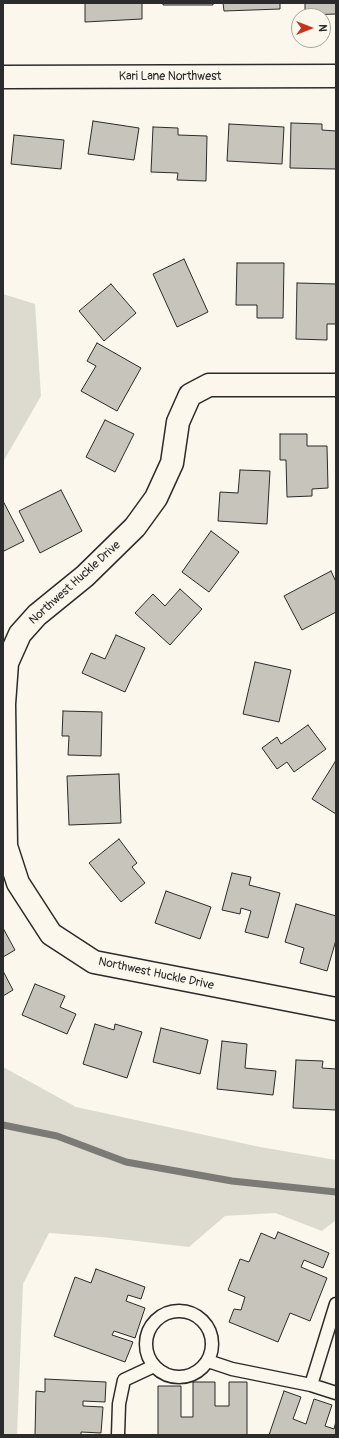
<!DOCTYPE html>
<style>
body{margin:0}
#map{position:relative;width:339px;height:1438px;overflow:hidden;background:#fbf7ec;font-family:Pangolin,sans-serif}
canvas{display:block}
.frame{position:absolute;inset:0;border:4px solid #2b2b2b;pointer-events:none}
.north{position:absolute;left:291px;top:8px;width:40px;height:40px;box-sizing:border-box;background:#fbf7ec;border:1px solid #a8a59f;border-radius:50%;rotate:90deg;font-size:11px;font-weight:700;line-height:16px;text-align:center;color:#2b2b2b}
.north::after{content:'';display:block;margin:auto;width:14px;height:18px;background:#c8321e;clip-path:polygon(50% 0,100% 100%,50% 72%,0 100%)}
</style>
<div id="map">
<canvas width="339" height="1438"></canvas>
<div class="frame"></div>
<div class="north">N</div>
</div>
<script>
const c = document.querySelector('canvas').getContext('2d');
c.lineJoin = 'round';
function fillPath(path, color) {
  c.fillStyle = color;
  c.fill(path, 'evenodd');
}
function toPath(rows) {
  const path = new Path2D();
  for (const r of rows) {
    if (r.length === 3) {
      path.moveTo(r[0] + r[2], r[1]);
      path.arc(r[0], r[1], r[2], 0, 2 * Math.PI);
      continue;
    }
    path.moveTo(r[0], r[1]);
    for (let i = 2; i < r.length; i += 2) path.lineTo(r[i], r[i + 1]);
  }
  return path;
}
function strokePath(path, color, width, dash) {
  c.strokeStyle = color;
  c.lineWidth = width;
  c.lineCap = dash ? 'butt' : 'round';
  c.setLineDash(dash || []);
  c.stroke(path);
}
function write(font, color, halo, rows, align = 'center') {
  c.font = font + ' Pangolin,sans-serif';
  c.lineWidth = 4;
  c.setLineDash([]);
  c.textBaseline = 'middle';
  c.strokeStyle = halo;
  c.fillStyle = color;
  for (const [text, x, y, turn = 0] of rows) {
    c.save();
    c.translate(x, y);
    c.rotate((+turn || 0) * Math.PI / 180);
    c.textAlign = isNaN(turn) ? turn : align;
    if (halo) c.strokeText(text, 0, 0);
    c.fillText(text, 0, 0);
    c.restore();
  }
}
fillPath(toPath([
 [3,294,35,304,41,396,3,462],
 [3,1067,76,1107,260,1147,336,1160,336,1220,322,1231,275,1213,225,1216,189,1247,102,1237,49,1233,23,1284,17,1435,3,1435]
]), '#dddad0');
strokePath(toPath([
 [3,1125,57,1136,126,1162,232,1181,336,1192]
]), '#7b7a75', 7);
const building = toPath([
 [85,3,142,3,142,19,85,22,85,3],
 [163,3,213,3,213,5,163,5,163,3],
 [223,3,280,3,280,9,224,11,223,3],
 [305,3,336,3,336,14,305,15,305,3],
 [93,121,139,128,134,160,88,154,93,121],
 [291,123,322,124,322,130,336,131,336,169,290,168,291,123],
 [229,124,284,127,282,164,227,161,229,124],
 [153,127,178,128,178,135,207,136,206,181,177,180,178,173,151,172,153,127],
 [14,135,64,140,61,169,11,164,14,135],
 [184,259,208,312,177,327,153,274,184,259],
 [237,263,284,263,283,318,257,318,257,305,236,305,237,263],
 [297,283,336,284,336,324,327,324,327,340,296,339,297,283],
 [111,284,136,313,104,341,79,311,111,284],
 [97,343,141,368,117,411,81,391,96,366,87,361,97,343],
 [105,420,134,434,115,472,86,457,105,420],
 [280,434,307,434,307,446,327,446,328,488,312,489,312,496,287,497,286,460,280,460,280,434],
 [240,470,270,471,267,524,218,521,220,492,238,493,240,470],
 [61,490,82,531,40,553,19,511,61,490],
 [3,501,24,541,4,551,3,548,3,501],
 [211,531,239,552,209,592,182,572,211,531],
 [331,571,336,582,336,612,302,630,284,596,331,571],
 [180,589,202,609,170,645,135,613,153,594,165,606,180,589],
 [116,635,145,648,125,692,82,673,91,653,105,659,116,635],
 [255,662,291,670,279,722,243,714,255,662],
 [63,711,102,712,101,756,68,755,69,736,62,736,63,711],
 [308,725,326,749,294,772,287,762,277,769,262,748,277,737,281,744,308,725],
 [335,762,336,763,336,814,312,799,335,762],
 [119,774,121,823,69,825,67,776,119,774],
 [119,839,137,863,132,867,145,883,121,902,89,863,119,839],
 [232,873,251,877,249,885,280,893,268,938,245,932,251,911,241,908,240,914,222,910,232,873],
 [166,891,211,907,200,939,155,923,166,891],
 [296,904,336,916,336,940,327,971,300,963,304,948,285,942,296,904],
 [3,928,15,950,3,957,3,928],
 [3,971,13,990,3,996,3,971],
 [35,984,65,996,60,1007,76,1014,67,1034,22,1015,35,984],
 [95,1024,114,1030,115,1024,142,1032,127,1078,83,1064,95,1024],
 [161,1028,208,1040,200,1074,153,1062,161,1028],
 [222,1041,247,1044,245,1068,276,1071,273,1095,217,1089,222,1041],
 [296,1060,323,1061,322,1068,336,1069,336,1110,293,1108,296,1060],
 [278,1232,329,1253,323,1268,304,1260,301,1267,327,1278,310,1321,290,1313,278,1342,229,1322,234,1309,241,1310,245,1297,228,1290,240,1259,249,1262,261,1233,275,1239,278,1232],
 [96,1269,145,1287,141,1299,128,1295,126,1301,145,1308,135,1338,114,1331,112,1335,133,1342,125,1362,54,1336,75,1277,91,1283,96,1269],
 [45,1379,106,1382,105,1402,83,1401,83,1406,103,1407,101,1433,81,1432,81,1435,35,1435,36,1391,45,1392,45,1379],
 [193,1382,215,1382,215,1406,229,1406,229,1382,247,1382,247,1435,158,1435,158,1386,181,1386,181,1417,193,1417,193,1382],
 [284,1391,301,1397,293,1419,306,1424,314,1399,332,1405,325,1426,334,1429,336,1421,336,1435,269,1435,284,1391]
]);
fillPath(building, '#c7c4bc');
strokePath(building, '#2b2b2b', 1);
const service = toPath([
 [179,1344,33],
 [208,1361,232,1369,311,1385,336,1393],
 [311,1385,336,1304],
 [118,1435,119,1404,124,1380,154,1366]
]);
const minor = toPath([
 [3,77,336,76],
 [336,385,209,385,190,395,178,422,172,463,156,498,135,527,85,576,37,615,20,634,7,663,4,704,6,846,18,883,51,934,94,962,336,1009]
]);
strokePath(service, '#2b2b2b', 15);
strokePath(minor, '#2b2b2b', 25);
strokePath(service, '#fbf7ec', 12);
strokePath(minor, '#fbf7ec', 22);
write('12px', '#2b2b2b', '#fbf7ec', [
 ["Kari Lane Northwest",170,77],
 ["Northwest Huckle Drive",75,583,-42],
 ["Northwest Huckle Drive",156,974,12]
]);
</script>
